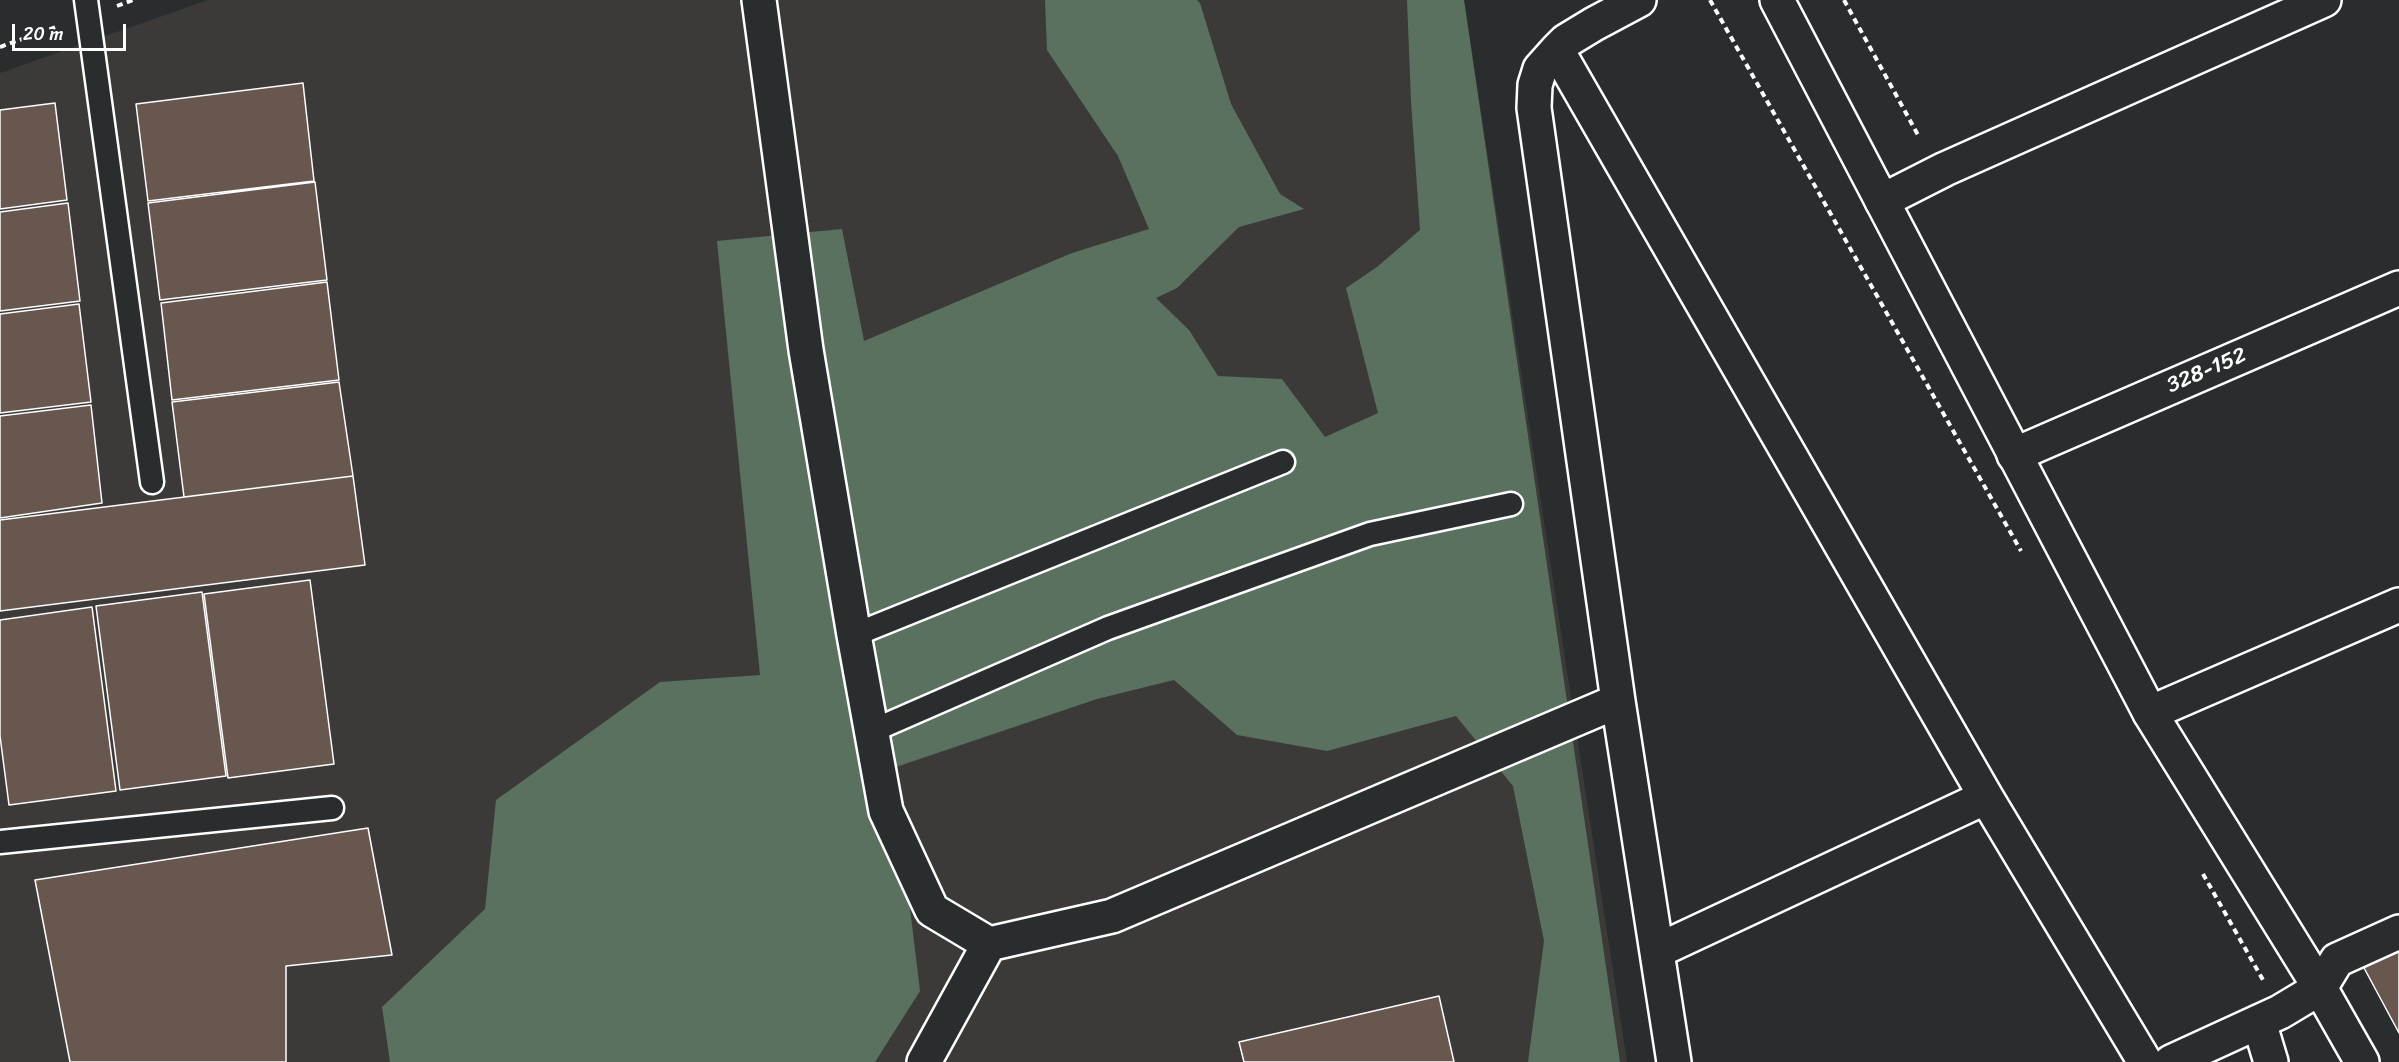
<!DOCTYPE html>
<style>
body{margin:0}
#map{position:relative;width:2399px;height:1062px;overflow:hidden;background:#2a2d2e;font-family:Sriracha,sans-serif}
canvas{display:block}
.scale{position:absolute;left:12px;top:24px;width:114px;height:27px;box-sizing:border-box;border:3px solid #fff;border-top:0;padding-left:8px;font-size:18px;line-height:21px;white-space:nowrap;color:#fff;-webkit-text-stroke:4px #2a2d2e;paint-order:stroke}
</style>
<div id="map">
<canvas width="2399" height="1062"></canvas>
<div class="scale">20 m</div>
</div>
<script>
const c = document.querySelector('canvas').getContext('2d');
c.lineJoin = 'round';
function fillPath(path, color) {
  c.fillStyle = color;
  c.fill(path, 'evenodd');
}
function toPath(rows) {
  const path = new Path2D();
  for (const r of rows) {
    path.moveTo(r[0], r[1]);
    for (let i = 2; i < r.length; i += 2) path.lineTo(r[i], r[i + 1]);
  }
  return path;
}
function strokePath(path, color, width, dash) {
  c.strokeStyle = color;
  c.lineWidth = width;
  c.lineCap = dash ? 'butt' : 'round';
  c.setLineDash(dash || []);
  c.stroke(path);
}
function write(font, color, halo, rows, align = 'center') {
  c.font = font + ' Sriracha,sans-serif';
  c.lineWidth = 4.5;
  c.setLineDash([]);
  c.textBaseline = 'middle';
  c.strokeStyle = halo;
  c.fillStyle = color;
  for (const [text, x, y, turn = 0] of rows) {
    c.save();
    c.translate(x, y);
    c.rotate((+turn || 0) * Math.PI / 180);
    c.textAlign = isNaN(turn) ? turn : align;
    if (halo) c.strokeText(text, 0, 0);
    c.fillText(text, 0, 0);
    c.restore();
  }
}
fillPath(toPath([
 [208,0,1464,0,1627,1062,0,1062,0,73]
]), '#3c3a38');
fillPath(toPath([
 [1045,0,1197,0,1200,3,1231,104,1280,194,1304,209,1239,227,1177,288,1156,298,1189,330,1218,376,1282,379,1325,437,1378,413,1346,288,1377,267,1420,230,1411,101,1407,0,1464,0,1620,1062,1528,1062,1544,941,1513,786,1456,716,1327,751,1237,735,1174,680,1097,699,893,768,920,991,875,1062,390,1062,382,1007,485,909,496,800,660,682,760,675,717,241,842,229,864,341,1072,253,1149,229,1118,156,1047,50]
]), '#59715e');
const building = toPath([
 [303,83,314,181,148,201,136,104,303,83],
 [55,103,67,200,0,209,0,110,55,103],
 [315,182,327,280,160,300,148,203,315,182],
 [68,203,80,301,0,311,0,212,68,203],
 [327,282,339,380,172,400,161,303,327,282],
 [79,304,91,402,0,413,0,314,79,304],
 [339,382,353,476,184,497,172,402,339,382],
 [91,405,102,503,0,518,0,416,91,405],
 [353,476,365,565,0,611,0,520,353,476],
 [310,580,334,764,228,778,204,594,310,580],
 [202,592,226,776,120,790,96,606,202,592],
 [92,607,116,791,9,805,0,736,0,620,92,607],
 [368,828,392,955,286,966,286,1062,70,1062,35,880,368,828],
 [2399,947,2399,1033,2363,966,2399,947],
 [1439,996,1454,1062,1244,1062,1239,1042,1439,996]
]);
fillPath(building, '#67574f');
strokePath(building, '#fff', 1.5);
const lane = toPath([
 [86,0,152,482],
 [854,635,1283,462],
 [872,731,1108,628,1370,534,1511,504],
 [0,842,332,808]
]);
const street = toPath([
 [759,0,806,350,854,635,886,811,932,910,989,944,1112,916,1618,701],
 [1639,0,1594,24,1566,41,1557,50,1540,69,1535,85,1534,108,1618,701,1674,1062],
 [1557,50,1986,797,2145,1062],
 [1882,201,1945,169,2324,0],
 [2014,455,2399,288],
 [2150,713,2399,605],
 [1657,951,1986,797],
 [2320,988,2337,960,2399,932],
 [2259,1022,2271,1062],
 [924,1062,989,944]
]);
const secondary = toPath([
 [1777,0,2150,713,2320,988,2362,1062],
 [2171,1062,2280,1012,2320,988]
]);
strokePath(lane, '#fff', 27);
strokePath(street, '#fff', 38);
strokePath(secondary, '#fff', 38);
strokePath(toPath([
 [1710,0,2021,551],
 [1844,0,1918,135],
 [117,6,133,0],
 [0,47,59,26],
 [2203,874,2263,980]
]), '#fff', 4, [6, 4.5]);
strokePath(lane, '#2a2d2e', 22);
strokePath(street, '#2a2d2e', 33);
strokePath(secondary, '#2a2d2e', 33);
write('22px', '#fff', '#2a2d2e', [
 ["328-152",2207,371,-23]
]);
</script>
